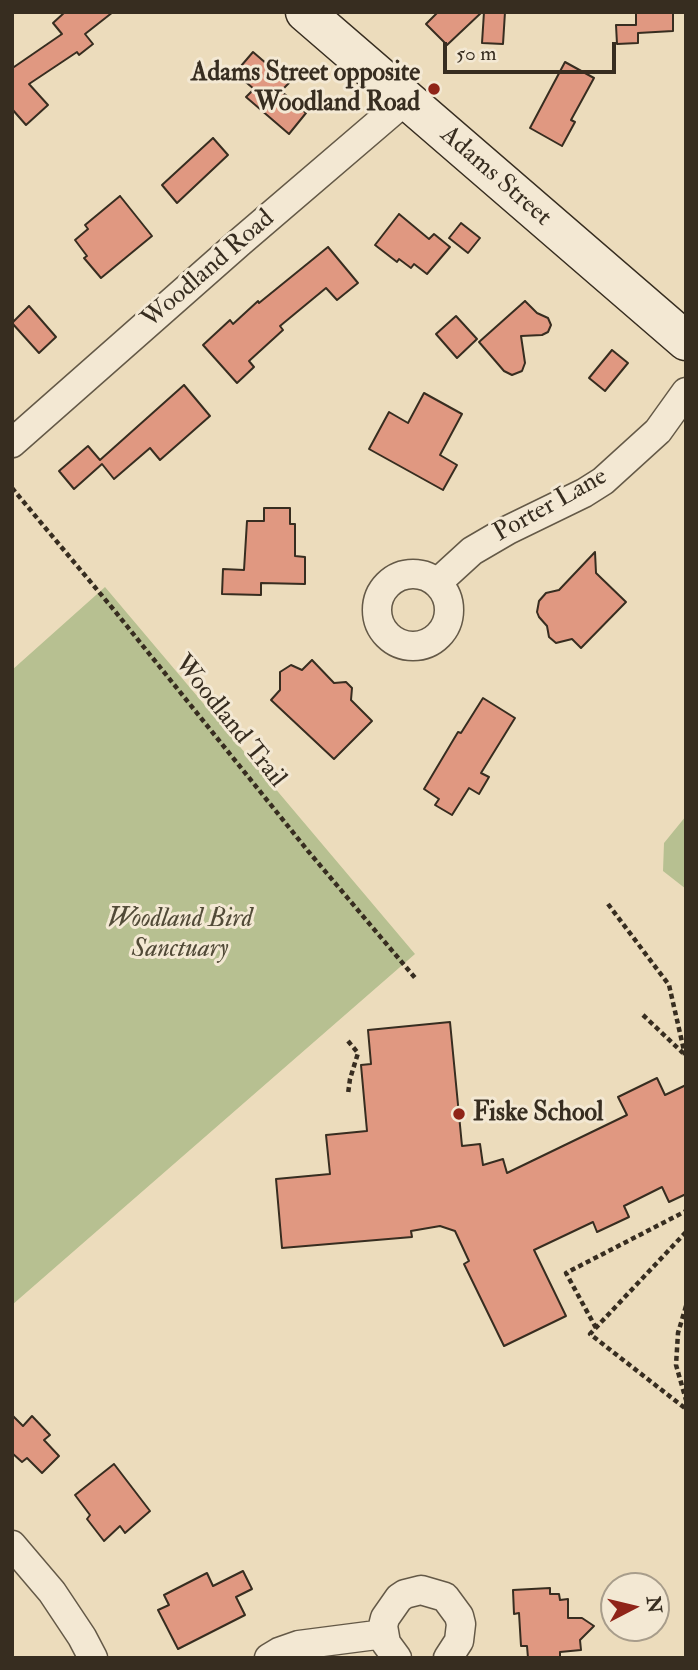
<!DOCTYPE html>
<style>
body{margin:0}
#map{position:relative;width:698px;height:1670px;overflow:hidden;background:#ecdcbc;font-family:"IM FELL Double Pica",serif}
canvas{display:block}
.frame{position:absolute;inset:0;border:14px solid #372d20;pointer-events:none}
.north{position:absolute;left:600px;top:1572px;width:70px;height:70px;box-sizing:border-box;background:#f3e8d3;border:2px solid #a89d8b;border-radius:50%;rotate:83deg;font-size:19px;font-weight:700;line-height:28px;text-align:center;color:#372d20}
.north::after{content:'';display:block;margin:auto;width:24px;height:32px;background:#8f2418;clip-path:polygon(50% 0,100% 100%,50% 72%,0 100%)}
.scale{position:absolute;left:443px;top:42px;width:173px;height:32px;box-sizing:border-box;border:4px solid #372d20;border-top:0;padding-left:9px;font-size:21px;line-height:24px;white-space:nowrap;color:#372d20;-webkit-text-stroke:5px #f3e8d3;paint-order:stroke}
</style>
<div id="map">
<canvas width="698" height="1670"></canvas>
<div class="frame"></div>
<div class="north">N</div>
<div class="scale">50 m</div>
</div>
<script>
const c = document.querySelector('canvas').getContext('2d');
c.lineJoin = 'round';
function fillPath(path, color) {
  c.fillStyle = color;
  c.fill(path, 'evenodd');
}
function toPath(rows) {
  const path = new Path2D();
  for (const r of rows) {
    if (r.length === 3) {
      path.moveTo(r[0] + r[2], r[1]);
      path.arc(r[0], r[1], r[2], 0, 2 * Math.PI);
      continue;
    }
    path.moveTo(r[0], r[1]);
    for (let i = 2; i < r.length; i += 2) path.lineTo(r[i], r[i + 1]);
  }
  return path;
}
function strokePath(path, color, width, dash) {
  c.strokeStyle = color;
  c.lineWidth = width;
  c.lineCap = dash ? 'butt' : 'round';
  c.setLineDash(dash || []);
  c.stroke(path);
}
function write(font, color, halo, rows, align = 'center') {
  c.font = font + ' "IM FELL Double Pica",serif';
  c.lineWidth = 6;
  c.setLineDash([]);
  c.textBaseline = 'middle';
  c.strokeStyle = halo;
  c.fillStyle = color;
  for (const [text, x, y, turn = 0] of rows) {
    c.save();
    c.translate(x, y);
    c.rotate((+turn || 0) * Math.PI / 180);
    c.textAlign = isNaN(turn) ? turn : align;
    if (halo) c.strokeText(text, 0, 0);
    c.fillText(text, 0, 0);
    c.restore();
  }
}
fillPath(toPath([
 [105,587,415,954,12,1305,12,670],
 [686,816,686,889,663,871,664,843]
]), '#b7c091');
const building = toPath([
 [65,12,113,12,85,34,93,44,79,55,77,52,29,84,48,105,26,125,12,109,12,66,14,67,62,34,53,23,65,12],
 [438,12,482,12,447,45,426,24,438,12],
 [484,12,505,12,503,44,482,43,484,12],
 [636,12,673,12,673,31,638,33,638,43,617,44,616,25,636,25,636,12],
 [253,52,289,83,281,91,306,113,289,134,246,97,254,89,235,73,253,52],
 [565,62,594,78,571,120,575,122,562,146,530,128,565,62],
 [213,138,228,155,177,203,162,185,213,138],
 [120,196,152,236,101,278,84,258,87,256,75,240,88,229,85,225,120,196],
 [399,214,429,239,434,234,450,247,427,274,414,264,411,268,399,259,397,262,375,245,399,214],
 [461,223,480,238,468,253,449,238,461,223],
 [328,247,358,283,337,300,326,288,280,326,283,330,249,361,254,367,237,383,203,345,230,320,233,324,258,301,259,303,328,247],
 [525,301,537,313,548,318,551,325,548,332,542,335,521,336,525,363,522,371,512,375,504,371,479,342,525,301],
 [29,306,56,337,39,353,12,323,29,306],
 [456,316,477,339,457,358,436,334,456,316],
 [612,350,628,363,605,391,589,378,612,350],
 [184,385,210,416,160,460,150,448,114,479,102,464,74,489,59,471,88,446,100,460,184,385],
 [424,393,462,414,440,455,457,465,443,490,369,449,389,412,408,423,424,393],
 [264,508,290,508,290,524,295,524,295,556,305,557,305,584,261,583,261,595,222,594,223,569,244,570,247,521,264,521,264,508],
 [595,552,596,573,626,602,581,648,572,639,556,643,549,637,547,626,539,617,537,612,539,601,546,593,559,590,595,552],
 [312,660,334,683,346,682,352,688,351,700,372,721,334,759,271,700,280,690,280,672,291,665,302,670,312,660],
 [483,698,515,718,481,773,489,777,479,794,469,788,452,815,435,805,439,799,424,789,458,732,461,733,483,698],
 [450,1022,462,1146,480,1144,483,1165,503,1159,507,1173,627,1115,618,1097,657,1078,665,1095,686,1085,686,1194,669,1202,662,1187,624,1206,629,1217,597,1232,593,1222,534,1250,566,1316,504,1346,464,1264,469,1261,455,1231,440,1226,411,1231,412,1237,282,1248,276,1179,330,1174,326,1135,367,1131,361,1065,371,1064,368,1030,450,1022],
 [12,1415,23,1426,32,1416,50,1435,44,1440,59,1456,42,1473,27,1458,22,1462,12,1453,12,1415],
 [114,1464,150,1511,125,1533,120,1526,104,1541,87,1519,90,1515,75,1495,114,1464],
 [243,1571,252,1589,236,1597,245,1615,178,1649,158,1610,169,1605,164,1595,207,1573,213,1586,243,1571],
 [550,1588,550,1594,559,1594,560,1600,568,1599,568,1618,582,1618,594,1626,580,1640,581,1650,560,1652,560,1658,528,1658,527,1646,521,1646,519,1613,514,1614,513,1590,550,1588]
]);
fillPath(building, '#e09881');
strokePath(building, '#372d20', 2);
const street = toPath([
 [12,443,240,242,407,99],
 [413,610,36],
 [437,583,472,551,508,530,584,493,603,481,658,431,686,392],
 [12,1545,52,1592,82,1637,93,1658],
 [269,1658,279,1652,299,1645,384,1634],
 [397,1658,386,1643,383,1626,385,1618,399,1598,405,1594,421,1590,445,1597,459,1616,461,1624,459,1641,448,1658]
]);
const secondary = toPath([
 [305,12,686,341]
]);
strokePath(street, '#645947', 31);
strokePath(secondary, '#372d20', 41);
strokePath(toPath([
 [12,488,114,610,308,851,416,979],
 [608,904,669,985,685,1055],
 [643,1015,683,1053],
 [348,1041,358,1053,350,1079,348,1094],
 [686,1232,590,1334,686,1409],
 [686,1306,678,1333,676,1365,686,1400],
 [596,1328,566,1273,686,1211]
]), '#372d20', 4.5, [5, 3.5]);
strokePath(street, '#f3e8d3', 28);
strokePath(secondary, '#f3e8d3', 38);
for (const [x, y, r, color] of [
 [434,89,7,"#8f2418"],
 [459,1114,7,"#8f2418"]
]) {
  const dot = new Path2D();
  dot.arc(x, y, r, 0, 2 * Math.PI);
  c.fillStyle = color;
  c.fill(dot);
  strokePath(dot, '#f3e8d3', 2.5);
}
write('bold 26px', '#372d20', '#f3e8d3', [
 ["Adams Street opposite",420,74],
 ["Woodland Road",420,104],
 ["Fiske School",473,1114,"left"]
], 'right');
write('26px', '#372d20', '#f3e8d3', [
 ["Adams Street",495,177,41],
 ["Woodland Road",209,270,-41],
 ["Porter Lane",551,506,-29],
 ["Woodland Trail",229,722,51]
]);
write('italic 26px', '#514a37', '#f3e8d3', [
 ["Woodland Bird",180,920],
 ["Sanctuary",180,950]
]);
</script>
